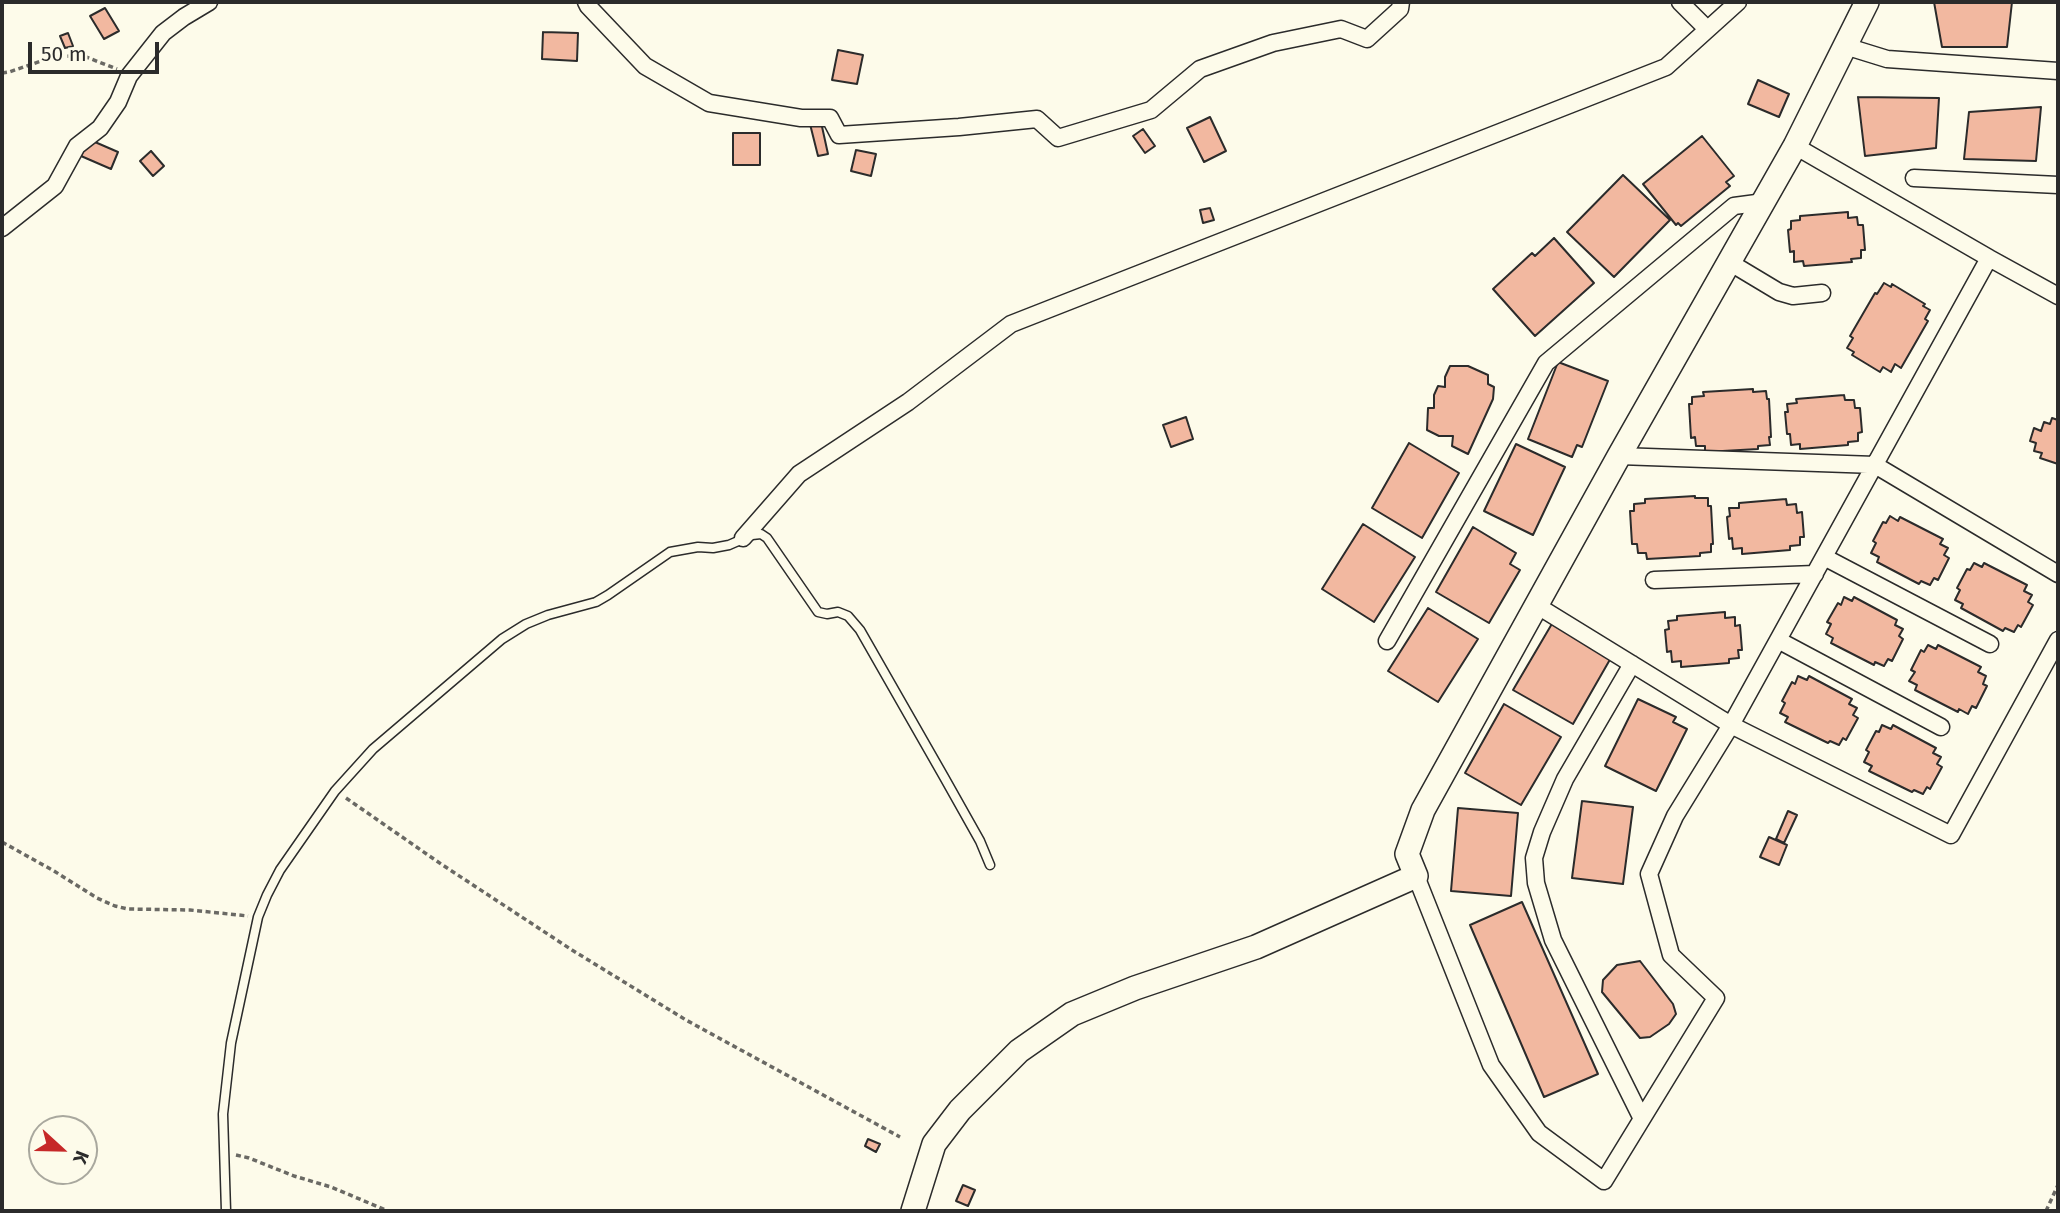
<!DOCTYPE html>
<style>
body{margin:0}
#map{position:relative;width:2060px;height:1213px;overflow:hidden;background:#fdfbea;font-family:"Fira Sans",sans-serif}
canvas{display:block}
.frame{position:absolute;inset:0;border:4px solid #2b2b2b;pointer-events:none}
.north{position:absolute;left:28px;top:1115px;width:70px;height:70px;box-sizing:border-box;background:#fdfbea;border:2px solid #a9a89e;border-radius:50%;rotate:112deg;font-size:19px;font-weight:700;line-height:28px;text-align:center;color:#2b2b2b}
.north::after{content:'';display:block;margin:auto;width:24px;height:32px;background:#c62828;clip-path:polygon(50% 0,100% 100%,50% 72%,0 100%)}
.scale{position:absolute;left:28px;top:42px;width:131px;height:32px;box-sizing:border-box;border:4px solid #2b2b2b;border-top:0;padding-left:9px;font-size:21px;line-height:24px;white-space:nowrap;color:#2b2b2b;-webkit-text-stroke:5px #fdfbea;paint-order:stroke}
</style>
<div id="map">
<canvas width="2060" height="1213"></canvas>
<div class="frame"></div>
<div class="north">K</div>
<div class="scale">50 m</div>
</div>
<script>
const c = document.querySelector('canvas').getContext('2d');
c.lineJoin = 'round';
function fillPath(path, color) {
  c.fillStyle = color;
  c.fill(path, 'evenodd');
}
function toPath(rows) {
  const path = new Path2D();
  for (const r of rows) {
    path.moveTo(r[0], r[1]);
    for (let i = 2; i < r.length; i += 2) path.lineTo(r[i], r[i + 1]);
  }
  return path;
}
function strokePath(path, color, width, dash) {
  c.strokeStyle = color;
  c.lineWidth = width;
  c.lineCap = dash ? 'butt' : 'round';
  c.setLineDash(dash || []);
  c.stroke(path);
}
const building = toPath([
 [1934,2,2012,2,2007,47,1942,47,1934,2],
 [105,8,119,31,104,39,90,16,105,8],
 [543,32,578,33,577,61,542,59,543,32],
 [68,33,73,46,65,48,60,36,68,33],
 [838,50,863,55,857,84,832,80,838,50],
 [1758,80,1789,94,1779,117,1748,104,1758,80],
 [1858,97,1939,98,1936,148,1865,156,1858,97],
 [2041,107,2036,161,1964,159,1969,112,2041,107],
 [1210,117,1226,151,1204,162,1187,128,1210,117],
 [821,122,828,154,818,156,810,124,821,122],
 [1143,129,1155,146,1145,153,1133,136,1143,129],
 [733,133,760,133,760,165,733,165,733,133],
 [1702,136,1734,176,1726,182,1730,186,1681,226,1678,223,1676,225,1643,184,1702,136],
 [88,139,118,152,111,169,81,156,88,139],
 [856,150,876,154,871,176,851,171,856,150],
 [151,151,164,166,153,176,140,161,151,151],
 [1623,175,1670,220,1614,277,1567,232,1623,175],
 [1210,208,1214,220,1203,223,1200,210,1210,208],
 [1848,212,1848,218,1857,217,1858,225,1863,225,1865,250,1861,250,1861,258,1851,259,1852,262,1804,266,1803,261,1794,262,1794,251,1790,252,1788,230,1791,229,1791,221,1800,220,1800,216,1848,212],
 [1554,238,1594,283,1535,336,1493,289,1532,253,1535,256,1554,238],
 [1884,283,1891,287,1892,284,1925,304,1923,306,1930,310,1925,319,1928,321,1901,368,1895,364,1891,372,1883,367,1880,372,1852,355,1854,352,1847,348,1853,338,1850,336,1875,293,1877,294,1884,283],
 [1558,362,1608,381,1582,447,1577,445,1572,457,1528,439,1558,362],
 [1450,366,1468,366,1488,375,1488,384,1494,387,1493,399,1468,454,1452,446,1453,436,1439,436,1427,430,1428,408,1434,408,1434,395,1438,386,1445,387,1445,377,1450,366],
 [1753,389,1753,392,1766,391,1767,399,1769,399,1771,437,1769,437,1770,445,1758,446,1758,449,1705,452,1705,446,1696,446,1695,437,1691,438,1689,404,1692,404,1692,397,1704,396,1703,392,1753,389],
 [1844,395,1845,400,1854,400,1855,408,1860,408,1862,432,1858,433,1858,441,1848,442,1848,445,1800,449,1800,444,1791,445,1790,434,1787,434,1785,412,1788,412,1787,404,1797,403,1796,399,1844,395],
 [1186,417,1193,439,1171,447,1163,425,1186,417],
 [2052,418,2058,420,2058,464,2040,458,2042,453,2034,451,2036,443,2030,441,2034,428,2041,431,2044,422,2050,424,2052,418],
 [1409,443,1459,473,1422,538,1372,508,1409,443],
 [1516,444,1565,467,1533,535,1484,511,1516,444],
 [1695,496,1695,498,1708,498,1708,506,1711,506,1713,544,1711,544,1711,552,1700,553,1700,556,1647,559,1646,553,1638,553,1637,544,1632,544,1630,511,1634,511,1634,504,1645,503,1645,499,1695,496],
 [1786,499,1787,505,1796,504,1797,513,1802,512,1804,537,1800,537,1800,545,1790,546,1790,550,1742,554,1742,548,1733,549,1732,538,1729,539,1727,517,1730,516,1729,508,1739,508,1739,503,1786,499],
 [1890,516,1898,521,1900,517,1943,539,1940,544,1948,548,1944,555,1949,558,1938,580,1934,578,1930,585,1921,581,1919,584,1877,562,1879,557,1871,553,1876,543,1873,541,1883,522,1886,523,1890,516],
 [1363,524,1415,557,1374,622,1322,589,1363,524],
 [1473,527,1516,553,1510,564,1520,570,1489,623,1436,592,1473,527],
 [1974,563,1982,567,1984,563,2027,585,2024,591,2032,595,2028,602,2033,605,2021,627,2018,625,2014,632,2005,628,2003,631,1961,608,1963,604,1955,600,1960,590,1957,588,1967,569,1970,570,1974,563],
 [1844,597,1852,601,1854,597,1897,620,1895,625,1903,629,1899,636,1903,639,1892,661,1888,659,1884,666,1875,662,1874,665,1831,643,1833,638,1826,634,1831,624,1827,622,1838,603,1841,605,1844,597],
 [1428,608,1478,639,1438,702,1388,671,1428,608],
 [1725,612,1725,618,1735,617,1735,626,1740,625,1742,650,1738,650,1739,658,1729,659,1729,663,1681,667,1681,661,1672,662,1671,651,1667,652,1665,630,1669,629,1668,621,1677,620,1677,616,1725,612],
 [1553,622,1612,656,1573,724,1513,690,1553,622],
 [1928,645,1936,649,1938,645,1981,667,1978,672,1986,676,1983,684,1987,686,1976,708,1972,706,1968,714,1959,709,1958,712,1915,690,1917,685,1909,681,1915,672,1911,670,1921,650,1924,652,1928,645],
 [1798,676,1807,680,1809,676,1852,699,1849,704,1857,708,1853,715,1858,718,1846,740,1843,738,1839,745,1830,741,1828,743,1785,722,1788,717,1780,713,1785,703,1782,701,1792,682,1795,684,1798,676],
 [1638,699,1676,717,1673,722,1687,729,1656,791,1605,766,1638,699],
 [1504,704,1561,737,1521,805,1465,773,1504,704],
 [1882,725,1891,729,1893,725,1936,748,1933,753,1941,757,1937,764,1942,767,1930,789,1927,787,1923,794,1914,790,1912,792,1869,771,1872,766,1864,762,1869,752,1866,750,1876,731,1879,732,1882,725],
 [1582,801,1633,807,1623,884,1572,878,1582,801],
 [1458,808,1518,813,1511,896,1451,891,1458,808],
 [1788,811,1797,815,1784,843,1776,839,1788,811],
 [1769,837,1787,845,1779,865,1760,857,1769,837],
 [1522,902,1598,1074,1544,1097,1470,925,1522,902],
 [1640,961,1673,1004,1676,1014,1669,1024,1650,1037,1640,1038,1602,992,1603,980,1617,965,1640,961],
 [868,1139,880,1144,876,1152,865,1146,868,1139],
 [963,1185,975,1190,968,1206,956,1201,963,1185]
]);
fillPath(building, '#f2b8a0');
strokePath(building, '#2b2b2b', 2);
const lane = toPath([
 [226,1211,223,1114,231,1043,258,917,267,895,280,870,335,791,373,749,502,639,526,624,548,615,596,602,608,595,670,552,698,547,713,548,729,545,752,535,761,534,767,538,818,612,827,614,838,612,848,616,860,630,944,777,980,841,990,865]
]);
const street = toPath([
 [586,2,588,6,645,66,709,103,801,118,830,118,839,135,959,127,1037,119,1058,138,1151,110,1200,69,1273,43,1341,29,1367,39,1400,9,1401,2],
 [1680,2,1707,29],
 [1845,46,1887,59,2058,71],
 [1795,146,1989,258],
 [1914,178,2058,185],
 [2,228,55,186,77,146,100,128,118,102,129,76,163,33,184,17,209,2],
 [1729,262,1779,292,1793,296,1822,293],
 [1619,456,1875,465,2058,574],
 [743,538,799,474,908,402,1011,324,1666,67,1738,2],
 [1824,557,1990,644],
 [1654,580,1815,574],
 [1536,605,1731,725,1951,835,2058,640],
 [1778,640,1941,727],
 [1387,641,1546,363,1734,206,1764,202],
 [1632,664,1565,779,1542,832,1534,858,1536,883,1553,940,1642,1119],
 [1416,876,1491,1065,1539,1133,1604,1181,1716,998,1671,955,1649,874,1675,816,1731,725,1989,258,2058,296]
]);
const secondary = toPath([
 [913,1211,934,1144,960,1110,1019,1051,1072,1014,1135,988,1256,947,1416,876,1407,854,1423,810,1619,456,1795,146,1867,2]
]);
strokePath(lane, '#2b2b2b', 11);
strokePath(street, '#2b2b2b', 19);
strokePath(secondary, '#2b2b2b', 26);
strokePath(toPath([
 [2,73,9,72,53,57,71,56,86,57,117,69],
 [346,798,441,864,572,950,686,1020,900,1137],
 [2,842,54,871,97,898,115,906,128,909,190,910,248,916],
 [236,1155,249,1158,294,1176,331,1187,388,1211],
 [2046,1211,2058,1185]
]), '#6a6964', 3.5, [5, 3.5]);
strokePath(lane, '#fdfbea', 8);
strokePath(street, '#fdfbea', 16);
strokePath(secondary, '#fdfbea', 23);
</script>
